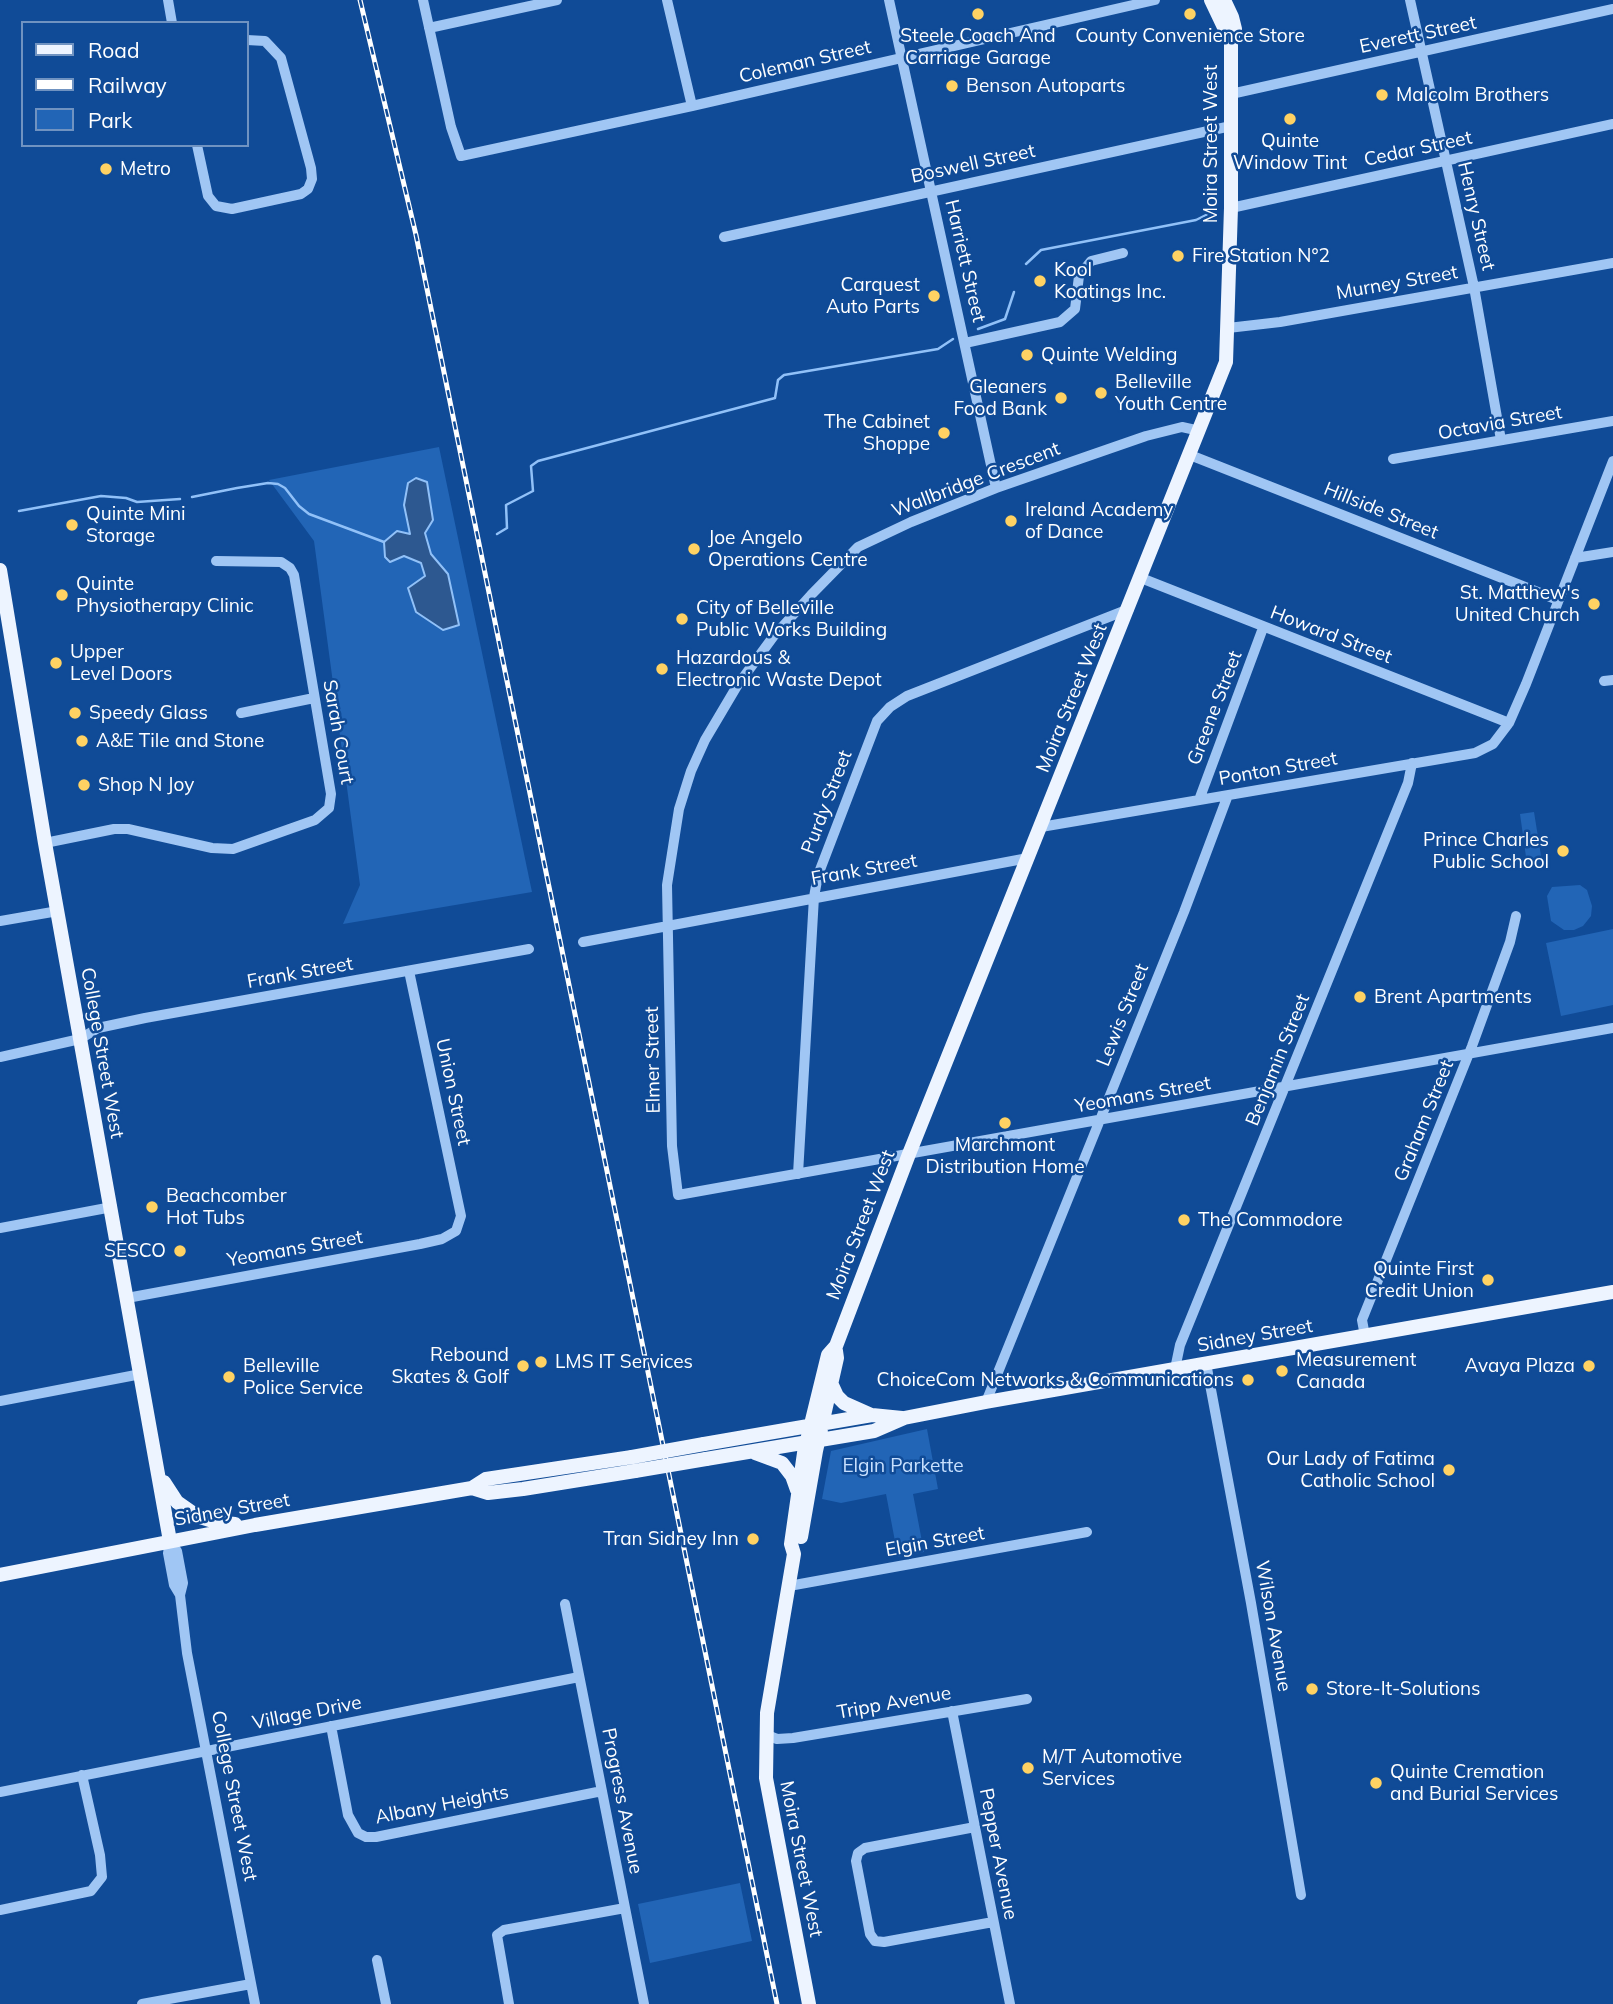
<!DOCTYPE html>
<meta charset="utf-8">
<style>
body{margin:0}
#map{position:relative;width:1613px;height:2004px;overflow:hidden;background:#104b97;font-family:Mulish,sans-serif}
canvas{display:block}
.legend{position:absolute;left:21px;top:21px;width:228px;height:126px;box-sizing:border-box;background:#104b97;border:2px solid #7093c1;margin:0;padding:9px 12px;list-style:none;font-size:21px;color:#fff}
.legend li{display:flex;align-items:center;gap:14px;height:35px}
.legend b{width:35px;border:2px solid #7093c1}
</style>
<div id="map">
<canvas width="1613" height="2004"></canvas>
<ul class="legend">
<li><b style="height:9px;background:#edf4ff"></b>Road</li>
<li><b style="height:9px;background:#fff"></b>Railway</li>
<li><b style="height:19px;background:#2265b6"></b>Park</li>
</ul>
</div>
<script>
const c = document.querySelector('canvas').getContext('2d');
c.lineJoin = 'round';
function fillPath(path, color) {
  c.fillStyle = color;
  c.fill(path, 'evenodd');
}
function toPath(rows) {
  const path = new Path2D();
  for (const r of rows) {
    path.moveTo(r[0], r[1]);
    for (let i = 2; i < r.length; i += 2) path.lineTo(r[i], r[i + 1]);
  }
  return path;
}
function strokePath(path, color, width, dash) {
  c.strokeStyle = color;
  c.lineWidth = width;
  c.lineCap = dash ? 'butt' : 'round';
  c.setLineDash(dash || []);
  c.stroke(path);
}
function write(font, color, halo, rows, align = 'center') {
  c.font = font + ' Mulish,sans-serif';
  c.lineWidth = 5;
  c.setLineDash([]);
  c.textBaseline = 'middle';
  c.strokeStyle = halo;
  c.fillStyle = color;
  for (const [text, x, y, turn = 0] of rows) {
    c.save();
    c.translate(x, y);
    c.rotate((+turn || 0) * Math.PI / 180);
    c.textAlign = isNaN(turn) ? turn : align;
    if (halo) c.strokeText(text, 0, 0);
    c.fillText(text, 0, 0);
    c.restore();
  }
}
fillPath(toPath([
 [439,447,532,892,343,924,360,885,314,541,269,480],
 [1534,812,1542,862,1527,864,1520,814],
 [1580,885,1587,890,1592,906,1591,916,1583,926,1574,930,1564,930,1551,921,1547,896,1552,887],
 [1613,929,1613,1005,1561,1016,1546,943],
 [927,1429,938,1489,913,1494,924,1552,898,1557,886,1494,841,1503,822,1499,831,1451],
 [740,1883,752,1941,650,1963,638,1904]
]), '#2265b6');
const water = toPath([
 [416,478,427,482,433,520,425,533,431,554,448,574,459,625,443,630,416,612,408,588,425,576,421,563,404,556,390,562,385,557,384,542,397,531,410,534,404,505,408,483,416,478]
]);
fillPath(water, '#2d5890');
strokePath(water, '#91c1f8', 2);
strokePath(toPath([
 [1026,264,1041,250,1196,220,1216,210],
 [978,329,1005,319,1014,292],
 [192,497,237,488,268,483,278,484,285,488,299,506,309,514,384,542],
 [19,511,101,496,126,498,137,502,180,499],
 [497,534,507,528,506,505,533,491,531,466,538,461,775,398,778,380,784,375,938,349,953,339]
]), '#91c1f8', 2.5);
strokePath(toPath([
 [168,0,172,23],
 [423,0,451,127,461,156,692,106,1155,0],
 [667,0,692,106],
 [889,0,996,488],
 [1410,0,1474,287,1501,440],
 [429,28,557,0],
 [1231,94,1613,9],
 [197,145,208,196,216,206,232,209,301,194,308,189,312,179,311,168,281,58,265,41,247,40],
 [1231,208,1613,124],
 [724,237,1231,126],
 [1228,328,1280,322,1613,263],
 [965,343,1060,322,1075,309,1079,276,1091,261,1123,253],
 [1200,431,1182,427,1146,436,996,488,911,522,858,547,811,595,773,637,737,686,705,740,691,771,679,809,667,885,672,1146,678,1195,1613,1028],
 [1190,455,1558,600],
 [1393,459,1613,421],
 [1575,558,1613,552],
 [1141,578,1509,723],
 [1604,681,1613,680],
 [241,713,314,698],
 [1199,800,1263,628],
 [1041,827,1475,753,1493,744,1509,723,1526,684,1613,461],
 [45,843,114,829,128,829,212,848,233,849,315,820,329,808,331,794,294,575,290,568,281,562,216,561],
 [0,921,58,911],
 [583,942,1028,858],
 [0,1057,80,1039,98,1028,145,1018,529,949],
 [798,1174,814,897,818,875,877,721,890,707,907,696,1129,609],
 [0,1228,112,1207],
 [127,1298,420,1244,442,1239,456,1231,461,1216,409,971],
 [1365,1336,1362,1320,1472,1046,1510,942,1516,916],
 [1206,1363,1251,1603,1301,1895],
 [1175,1369,1180,1345,1408,783,1412,763],
 [0,1401,141,1374],
 [986,1402,1184,912,1228,795],
 [170,1541,177,1551,183,1583,180,1595,187,1653,255,2004],
 [170,1541,168,1553,174,1585,180,1595],
 [789,1586,1087,1532],
 [565,1604,644,2004],
 [952,1711,1010,2004],
 [331,1726,348,1815,358,1833,366,1837,376,1837,602,1791],
 [767,1735,777,1739,793,1738,1027,1699],
 [0,1792,579,1677],
 [975,1827,865,1848,858,1853,856,1861,870,1934,875,1941,884,1942,993,1922],
 [0,1910,91,1891,102,1877,100,1855,82,1775],
 [377,1960,386,2004],
 [142,2004,251,1984],
 [509,2004,497,1935,504,1930,625,1908]
]), '#a0c6f4', 10);
strokePath(toPath([
 [1211,0,1231,42],
 [0,570,45,843,170,1541],
 [831,1383,837,1396,844,1403,871,1415],
 [704,1444,872,1415,902,1418],
 [755,1453,782,1463,792,1476,797,1490],
 [706,1459,874,1431,904,1418,986,1402,1613,1292],
 [164,1482,177,1502,197,1516,216,1522,235,1524],
 [472,1488,488,1493,523,1489,635,1471],
 [801,1537,816,1451,837,1358,836,1351],
 [0,1575,255,1525,472,1488,486,1479,632,1457],
 [809,2004,766,1778,767,1713,794,1554,791,1544,804,1453,828,1355,836,1346,909,1154,1226,362,1231,208,1231,42,1235,29,1232,17,1224,0]
]), '#edf4ff', 14);
const rail = toPath([
 [360,0,416,235,777,2004]
]);
strokePath(rail, '#fff', 5);
strokePath(rail, '#104b97', 2.5, [8]);
strokePath(toPath([
 [632,1457,704,1444],
 [635,1471,706,1459]
]), '#edf4ff', 14);
for (const [x, y, r, color] of [
 [978,14,7,"#ffd263"],
 [1190,14,7,"#ffd263"],
 [952,86,7,"#ffd263"],
 [1382,95,7,"#ffd263"],
 [1290,119,7,"#ffd263"],
 [106,169,7,"#ffd263"],
 [1178,256,7,"#ffd263"],
 [1040,281,7,"#ffd263"],
 [934,296,7,"#ffd263"],
 [1027,355,7,"#ffd263"],
 [1101,393,7,"#ffd263"],
 [1061,398,7,"#ffd263"],
 [944,433,7,"#ffd263"],
 [1011,521,7,"#ffd263"],
 [72,525,7,"#ffd263"],
 [694,549,7,"#ffd263"],
 [62,595,7,"#ffd263"],
 [1594,604,7,"#ffd263"],
 [682,619,7,"#ffd263"],
 [56,663,7,"#ffd263"],
 [662,669,7,"#ffd263"],
 [75,713,7,"#ffd263"],
 [82,741,7,"#ffd263"],
 [84,785,7,"#ffd263"],
 [1563,851,7,"#ffd263"],
 [1360,997,7,"#ffd263"],
 [1005,1123,7,"#ffd263"],
 [152,1207,7,"#ffd263"],
 [1184,1220,7,"#ffd263"],
 [180,1251,7,"#ffd263"],
 [1488,1280,7,"#ffd263"],
 [541,1362,7,"#ffd263"],
 [523,1366,7,"#ffd263"],
 [1589,1366,7,"#ffd263"],
 [1282,1371,7,"#ffd263"],
 [229,1377,7,"#ffd263"],
 [1248,1380,7,"#ffd263"],
 [1449,1470,7,"#ffd263"],
 [753,1539,7,"#ffd263"],
 [1312,1689,7,"#ffd263"],
 [1028,1768,7,"#ffd263"],
 [1376,1783,7,"#ffd263"]
]) {
  const dot = new Path2D();
  dot.arc(x, y, r, 0, 2 * Math.PI);
  c.fillStyle = color;
  c.fill(dot);
  strokePath(dot, '#104b97', 2.5);
}
write('19px', '#fff', '#104b97', [
 ["Everett Street",1418,35,-12],
 ["Coleman Street",805,62,-13],
 ["Moira Street West",1211,144,-90],
 ["Cedar Street",1418,149,-12],
 ["Boswell Street",973,164,-12],
 ["Henry Street",1476,216,77],
 ["Harriett Street",965,261,77],
 ["Murney Street",1397,283,-10],
 ["Octavia Street",1500,423,-10],
 ["Wallbridge Crescent",976,480,-21],
 ["Hillside Street",1381,511,22],
 ["Howard Street",1331,635,21],
 ["Moira Street West",1072,698,-68],
 ["Greene Street",1215,708,-69],
 ["Sarah Court",338,732,80],
 ["Ponton Street",1278,769,-10],
 ["Purdy Street",827,802,-69],
 ["Frank Street",864,870,-10],
 ["Frank Street",300,973,-10],
 ["Lewis Street",1123,1015,-68],
 ["College Street West",102,1053,80],
 ["Elmer Street",653,1060,-91],
 ["Benjamin Street",1278,1060,-68],
 ["Union Street",453,1092,78],
 ["Yeomans Street",1143,1095,-10],
 ["Graham Street",1424,1121,-68],
 ["Moira Street West",861,1225,-69],
 ["Yeomans Street",295,1249,-10],
 ["Sidney Street",1255,1336,-10],
 ["Sidney Street",232,1510,-10],
 ["Elgin Street",935,1542,-10],
 ["Wilson Avenue",1273,1626,80],
 ["Tripp Avenue",894,1703,-10],
 ["Village Drive",307,1713,-11],
 ["College Street West",234,1796,79],
 ["Progress Avenue",622,1801,79],
 ["Albany Heights",442,1805,-11],
 ["Pepper Avenue",998,1854,79],
 ["Moira Street West",801,1859,79]
]);
write('19px', '#fff', '#104b97', [
 ["Steele Coach And",978,36,"center"],
 ["Carriage Garage",978,58,"center"],
 ["County Convenience Store",1190,36,"center"],
 ["Benson Autoparts",966,86],
 ["Malcolm Brothers",1396,95],
 ["Quinte",1290,141,"center"],
 ["Window Tint",1290,163,"center"],
 ["Metro",120,169],
 ["Fire Station N°2",1192,256],
 ["Kool",1054,270],
 ["Koatings Inc.",1054,292],
 ["Carquest",920,285,"right"],
 ["Auto Parts",920,307,"right"],
 ["Quinte Welding",1041,355],
 ["Belleville",1115,382],
 ["Youth Centre",1115,404],
 ["Gleaners",1047,387,"right"],
 ["Food Bank",1047,409,"right"],
 ["The Cabinet",930,422,"right"],
 ["Shoppe",930,444,"right"],
 ["Ireland Academy",1025,510],
 ["of Dance",1025,532],
 ["Quinte Mini",86,514],
 ["Storage",86,536],
 ["Joe Angelo",708,538],
 ["Operations Centre",708,560],
 ["Quinte",76,584],
 ["Physiotherapy Clinic",76,606],
 ["St. Matthew's",1580,593,"right"],
 ["United Church",1580,615,"right"],
 ["City of Belleville",696,608],
 ["Public Works Building",696,630],
 ["Upper",70,652],
 ["Level Doors",70,674],
 ["Hazardous &",676,658],
 ["Electronic Waste Depot",676,680],
 ["Speedy Glass",89,713],
 ["A&E Tile and Stone",96,741],
 ["Shop N Joy",98,785],
 ["Prince Charles",1549,840,"right"],
 ["Public School",1549,862,"right"],
 ["Brent Apartments",1374,997],
 ["Marchmont",1005,1145,"center"],
 ["Distribution Home",1005,1167,"center"],
 ["Beachcomber",166,1196],
 ["Hot Tubs",166,1218],
 ["The Commodore",1198,1220],
 ["SESCO",166,1251,"right"],
 ["Quinte First",1474,1269,"right"],
 ["Credit Union",1474,1291,"right"],
 ["Rebound",509,1355,"right"],
 ["Skates & Golf",509,1377,"right"],
 ["Measurement",1296,1360],
 ["Canada",1296,1382],
 ["LMS IT Services",555,1362],
 ["Belleville",243,1366],
 ["Police Service",243,1388],
 ["Avaya Plaza",1575,1366,"right"],
 ["ChoiceCom Networks & Communications",1234,1380,"right"],
 ["Our Lady of Fatima",1435,1459,"right"],
 ["Catholic School",1435,1481,"right"],
 ["Tran Sidney Inn",739,1539,"right"],
 ["Store-It-Solutions",1326,1689],
 ["M/T Automotive",1042,1757],
 ["Services",1042,1779],
 ["Quinte Cremation",1390,1772],
 ["and Burial Services",1390,1794]
], 'left');
write('19px', '#c8e0fe', '#104b97', [
 ["Elgin Parkette",903,1466]
]);
</script>
